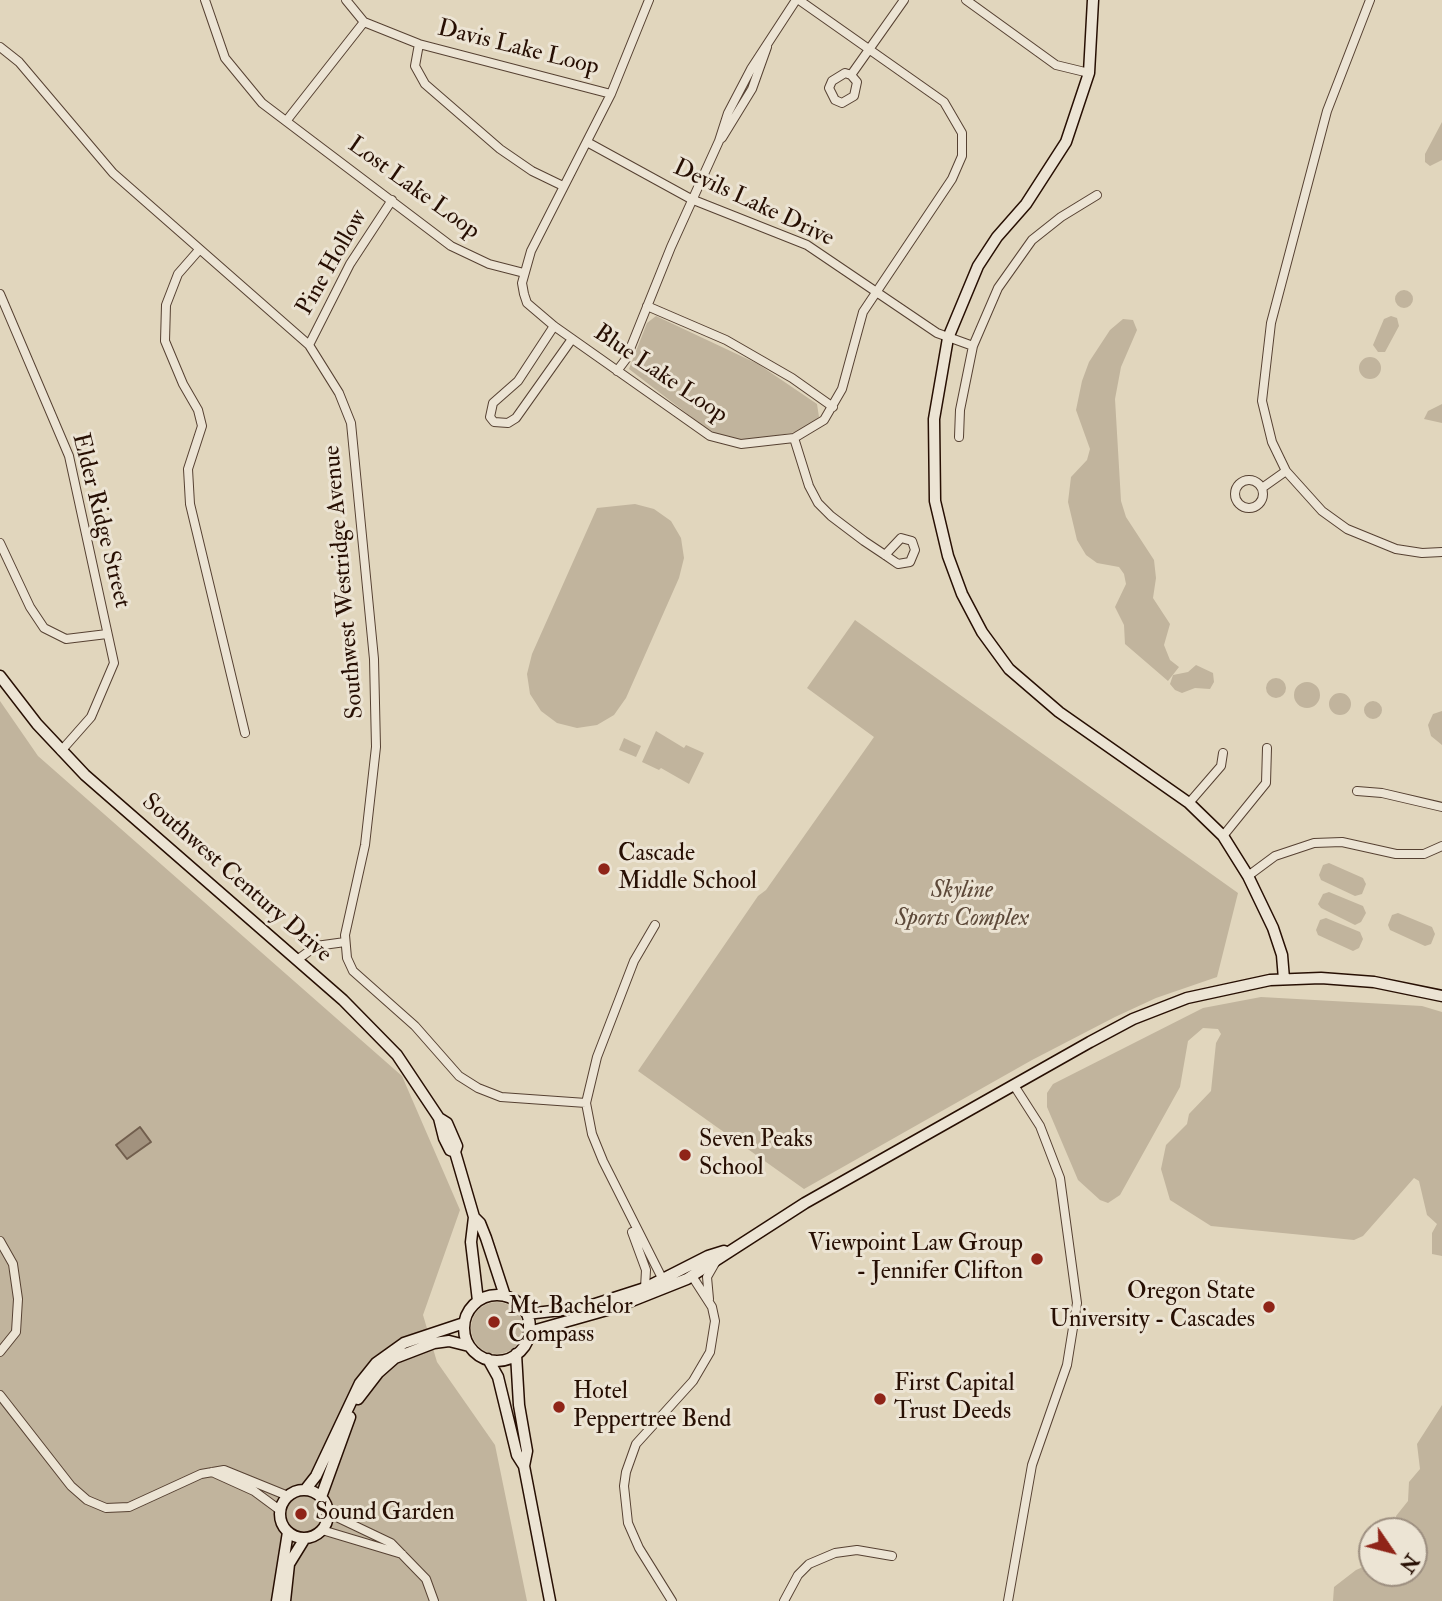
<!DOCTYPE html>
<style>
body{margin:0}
#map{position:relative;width:1442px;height:1601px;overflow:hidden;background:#e1d6bd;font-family:"IM FELL Double Pica",serif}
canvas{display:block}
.north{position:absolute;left:1358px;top:1517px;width:70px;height:70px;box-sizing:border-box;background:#ece4d4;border:2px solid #9d8f80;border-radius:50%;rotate:125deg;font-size:19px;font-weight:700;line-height:28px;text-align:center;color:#270f03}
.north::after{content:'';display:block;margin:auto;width:24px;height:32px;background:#8f2418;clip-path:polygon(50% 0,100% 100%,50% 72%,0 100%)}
</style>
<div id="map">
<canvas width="1442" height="1601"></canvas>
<div class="north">N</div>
</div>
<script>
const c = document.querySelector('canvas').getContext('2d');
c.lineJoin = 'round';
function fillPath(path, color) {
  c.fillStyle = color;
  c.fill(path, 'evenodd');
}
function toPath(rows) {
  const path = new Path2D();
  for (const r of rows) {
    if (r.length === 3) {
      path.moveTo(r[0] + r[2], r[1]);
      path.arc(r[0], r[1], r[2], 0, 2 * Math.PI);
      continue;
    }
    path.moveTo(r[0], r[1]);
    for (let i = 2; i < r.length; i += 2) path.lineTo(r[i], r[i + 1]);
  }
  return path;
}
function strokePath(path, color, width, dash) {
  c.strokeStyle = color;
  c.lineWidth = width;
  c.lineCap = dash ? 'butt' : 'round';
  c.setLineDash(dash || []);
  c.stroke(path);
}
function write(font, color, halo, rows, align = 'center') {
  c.font = font + ' "IM FELL Double Pica",serif';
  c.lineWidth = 6;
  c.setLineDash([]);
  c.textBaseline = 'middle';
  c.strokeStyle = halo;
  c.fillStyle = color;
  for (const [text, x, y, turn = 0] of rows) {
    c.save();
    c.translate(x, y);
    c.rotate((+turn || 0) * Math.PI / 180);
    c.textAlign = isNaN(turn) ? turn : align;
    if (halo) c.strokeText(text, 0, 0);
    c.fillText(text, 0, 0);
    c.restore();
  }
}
fillPath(toPath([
 [1442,122,1442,160,1430,166,1425,162,1425,154],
 [1404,299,9],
 [656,316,758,364,817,404,819,417,810,426,797,432,742,441,717,434,703,426,629,369,647,323],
 [1391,316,1397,318,1399,326,1385,352,1378,352,1373,345,1384,319],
 [1123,319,1133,320,1137,330,1121,367,1115,399,1121,501,1126,517,1154,560,1156,578,1153,598,1170,624,1164,645,1170,660,1179,667,1168,681,1125,644,1124,625,1115,607,1126,584,1124,574,1119,567,1097,563,1086,555,1077,540,1068,502,1071,477,1087,460,1090,449,1076,410,1082,381,1089,362,1110,330],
 [1370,368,11],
 [1442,404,1442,423,1424,419,1428,411],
 [635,504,654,509,671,521,681,538,684,558,679,578,626,698,614,715,597,725,577,728,557,723,541,711,530,694,527,674,532,654,597,508],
 [855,620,1238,893,1217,977,1156,998,1115,1017,1032,1060,804,1189,638,1071,758,896,766,890,874,737,807,688],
 [1196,665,1213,673,1214,682,1210,689,1195,688,1182,693,1175,690,1170,684,1173,675,1188,672],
 [1276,688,10],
 [1307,695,13],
 [1340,704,11],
 [0,701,38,756,402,1076,460,1210,423,1315,437,1362,495,1445,527,1601,0,1601],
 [1373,710,9],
 [1442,711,1442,745,1431,736,1428,725,1433,714],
 [656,731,684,748,686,745,704,753,689,784,661,768,659,770,642,762],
 [624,738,641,746,636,757,619,750],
 [1329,863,1363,878,1366,884,1362,894,1355,896,1321,880,1319,875,1323,865],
 [1329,892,1363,906,1366,913,1361,922,1355,925,1321,908,1318,904,1323,894],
 [1398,913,1432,927,1435,934,1431,944,1425,946,1390,930,1388,925,1392,915],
 [1326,918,1360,932,1363,939,1359,948,1353,951,1318,935,1316,930,1320,920],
 [1261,997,1422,1006,1442,1012,1442,1256,1432,1254,1432,1233,1437,1224,1427,1215,1419,1181,1414,1178,1363,1236,1354,1240,1211,1226,1170,1200,1161,1169,1166,1145,1187,1124,1189,1114,1211,1091,1216,1043,1221,1034,1218,1029,1203,1028,1188,1041,1180,1087,1120,1195,1108,1203,1100,1200,1078,1180,1047,1107,1047,1093,1053,1084,1203,1008],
 [497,1328,26],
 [1442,1405,1442,1601,1333,1601,1334,1587,1356,1570,1370,1564,1372,1573,1414,1573,1414,1531,1398,1531,1396,1516,1408,1501,1409,1482,1420,1469,1417,1444]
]), '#c1b49d');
const water = toPath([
 [140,1127,151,1142,127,1159,116,1145,140,1127]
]);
fillPath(water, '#a2927e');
strokePath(water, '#715e4d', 2);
const street = toPath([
 [205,0,225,58,262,103,451,246,489,264,524,273],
 [346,0,364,22,419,44,611,94],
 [649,0,611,94,531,251,522,283,524,294,527,303,554,326,710,436,741,444,794,438,824,420,842,389,863,312,952,179,962,156,962,133,944,102,799,0],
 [966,0,1056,65,1089,73],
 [1370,0,1327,111,1271,323,1262,401,1272,442,1286,471,1322,511,1347,529,1396,549,1422,553,1442,552],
 [419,44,415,66,425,84,500,149,532,171,563,186],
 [0,47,19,62,113,173,309,345,339,393,351,423,374,659,376,747,365,845,345,935,347,958,353,971,415,1026,459,1076,478,1088,501,1097,586,1103],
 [851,75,857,82,854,96,842,103,835,100,829,88,832,81,845,73,851,75,904,0],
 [287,120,364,22],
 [722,138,752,89,767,47],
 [587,142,691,199,807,245,937,333,973,346],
 [199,250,178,274,166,305,165,341,183,384,198,410,202,426,188,469,190,504,245,733],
 [0,294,69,456,114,663,91,717,61,751],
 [647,306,726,340,792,378,833,407],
 [554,326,518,381,493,403,490,417,494,422,508,423,516,418,572,339],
 [309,345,350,264,392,200],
 [617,371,626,359,671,247,719,141,728,113,751,69,796,0],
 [959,437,960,410,973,346,998,288,1032,240,1061,217,1097,195],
 [794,438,809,486,818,503,831,516,864,541,885,555,898,564,910,562,915,550,912,541,901,538,885,555],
 [1249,494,14],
 [1262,488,1286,471],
 [0,543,30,607,44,628,66,639,107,634],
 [1357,791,1382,793,1442,807],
 [1189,803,1221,766,1223,753],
 [1223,836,1266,783,1267,748],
 [1248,876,1275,856,1314,843,1342,842,1396,854,1424,854,1442,846],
 [655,925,634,961,597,1057,586,1103,592,1134,603,1161,664,1282],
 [297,960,316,946,345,942],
 [632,1232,646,1270,645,1288],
 [0,1241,13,1264,18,1299,16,1332,0,1352],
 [709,1299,707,1277,715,1263],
 [0,1395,71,1486,87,1500,106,1508,129,1507,201,1474,224,1470,288,1496],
 [212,1472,254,1491,281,1511],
 [328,1513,391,1543,426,1579,434,1601],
 [322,1530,402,1554],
 [672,1601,639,1548,628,1523,624,1486,626,1472,636,1444,693,1381,710,1352,715,1321,712,1307,692,1276],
 [784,1601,798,1575,809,1564,835,1553,857,1550,892,1556],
 [1008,1601,1032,1465,1067,1365,1077,1303,1060,1178,1040,1126,1015,1087]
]);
const secondary = toPath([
 [1093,0,1089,73,1066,142,1026,204,997,237,978,266,948,338,934,419,935,501,948,556,962,594,982,632,1009,669,1059,712,1189,803,1223,836,1248,876,1273,928,1282,955,1284,979],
 [0,676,37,724,85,775,343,1000,397,1055,439,1118,447,1123,457,1146,455,1152,474,1217,471,1242,478,1301],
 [439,1118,444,1138,450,1150,455,1152],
 [474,1217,480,1223,486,1238,505,1296],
 [497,1328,33],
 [527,1314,586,1307,645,1288,708,1256,724,1251],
 [529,1332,614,1308,687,1279,805,1203,1090,1042,1133,1019,1187,998,1270,980,1321,978,1374,982,1442,996],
 [516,1354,519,1405,527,1451,524,1466],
 [488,1359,498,1377,517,1455,524,1466,550,1601],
 [358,1399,378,1373,395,1358,434,1343,449,1341,469,1346],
 [305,1490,316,1476,360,1383,376,1363,404,1343,464,1323],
 [304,1514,24],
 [321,1497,350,1417],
 [277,1601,288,1532],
 [285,1601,289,1564,305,1538]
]);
strokePath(street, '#564132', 10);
strokePath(secondary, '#270f03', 13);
strokePath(street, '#ece4d4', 8);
strokePath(secondary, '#ece4d4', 10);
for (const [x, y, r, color] of [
 [604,869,7,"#8f2418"],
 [685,1155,7,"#8f2418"],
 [1037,1259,7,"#8f2418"],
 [1269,1307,7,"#8f2418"],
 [494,1322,7,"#8f2418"],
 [880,1399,7,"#8f2418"],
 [559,1407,7,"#8f2418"],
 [301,1514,7,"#8f2418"]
]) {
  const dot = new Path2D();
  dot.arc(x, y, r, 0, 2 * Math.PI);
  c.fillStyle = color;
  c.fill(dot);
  strokePath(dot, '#ece4d4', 2.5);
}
write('24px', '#270f03', '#ece4d4', [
 ["Davis Lake Loop",518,49,14],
 ["Lost Lake Loop",413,189,36],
 ["Devils Lake Drive",753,204,25],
 ["Pine Hollow",333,263,-60],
 ["Blue Lake Loop",660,375,34],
 ["Elder Ridge Street",100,521,76],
 ["Southwest Westridge Avenue",345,582,-95],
 ["Southwest Century Drive",236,879,41]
]);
write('24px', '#270f03', '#ece4d4', [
 ["Cascade",618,855],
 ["Middle School",618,883],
 ["Seven Peaks",699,1141],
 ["School",699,1169],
 ["Viewpoint Law Group",1023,1245,"right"],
 ["- Jennifer Clifton",1023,1273,"right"],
 ["Oregon State",1255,1293,"right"],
 ["University - Cascades",1255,1321,"right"],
 ["Mt. Bachelor",508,1308],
 ["Compass",508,1336],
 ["First Capital",894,1385],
 ["Trust Deeds",894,1413],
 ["Hotel",573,1393],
 ["Peppertree Bend",573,1421],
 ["Sound Garden",315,1514]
], 'left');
write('italic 24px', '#5d4939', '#ece4d4', [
 ["Skyline",962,892],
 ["Sports Complex",962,920]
]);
</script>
